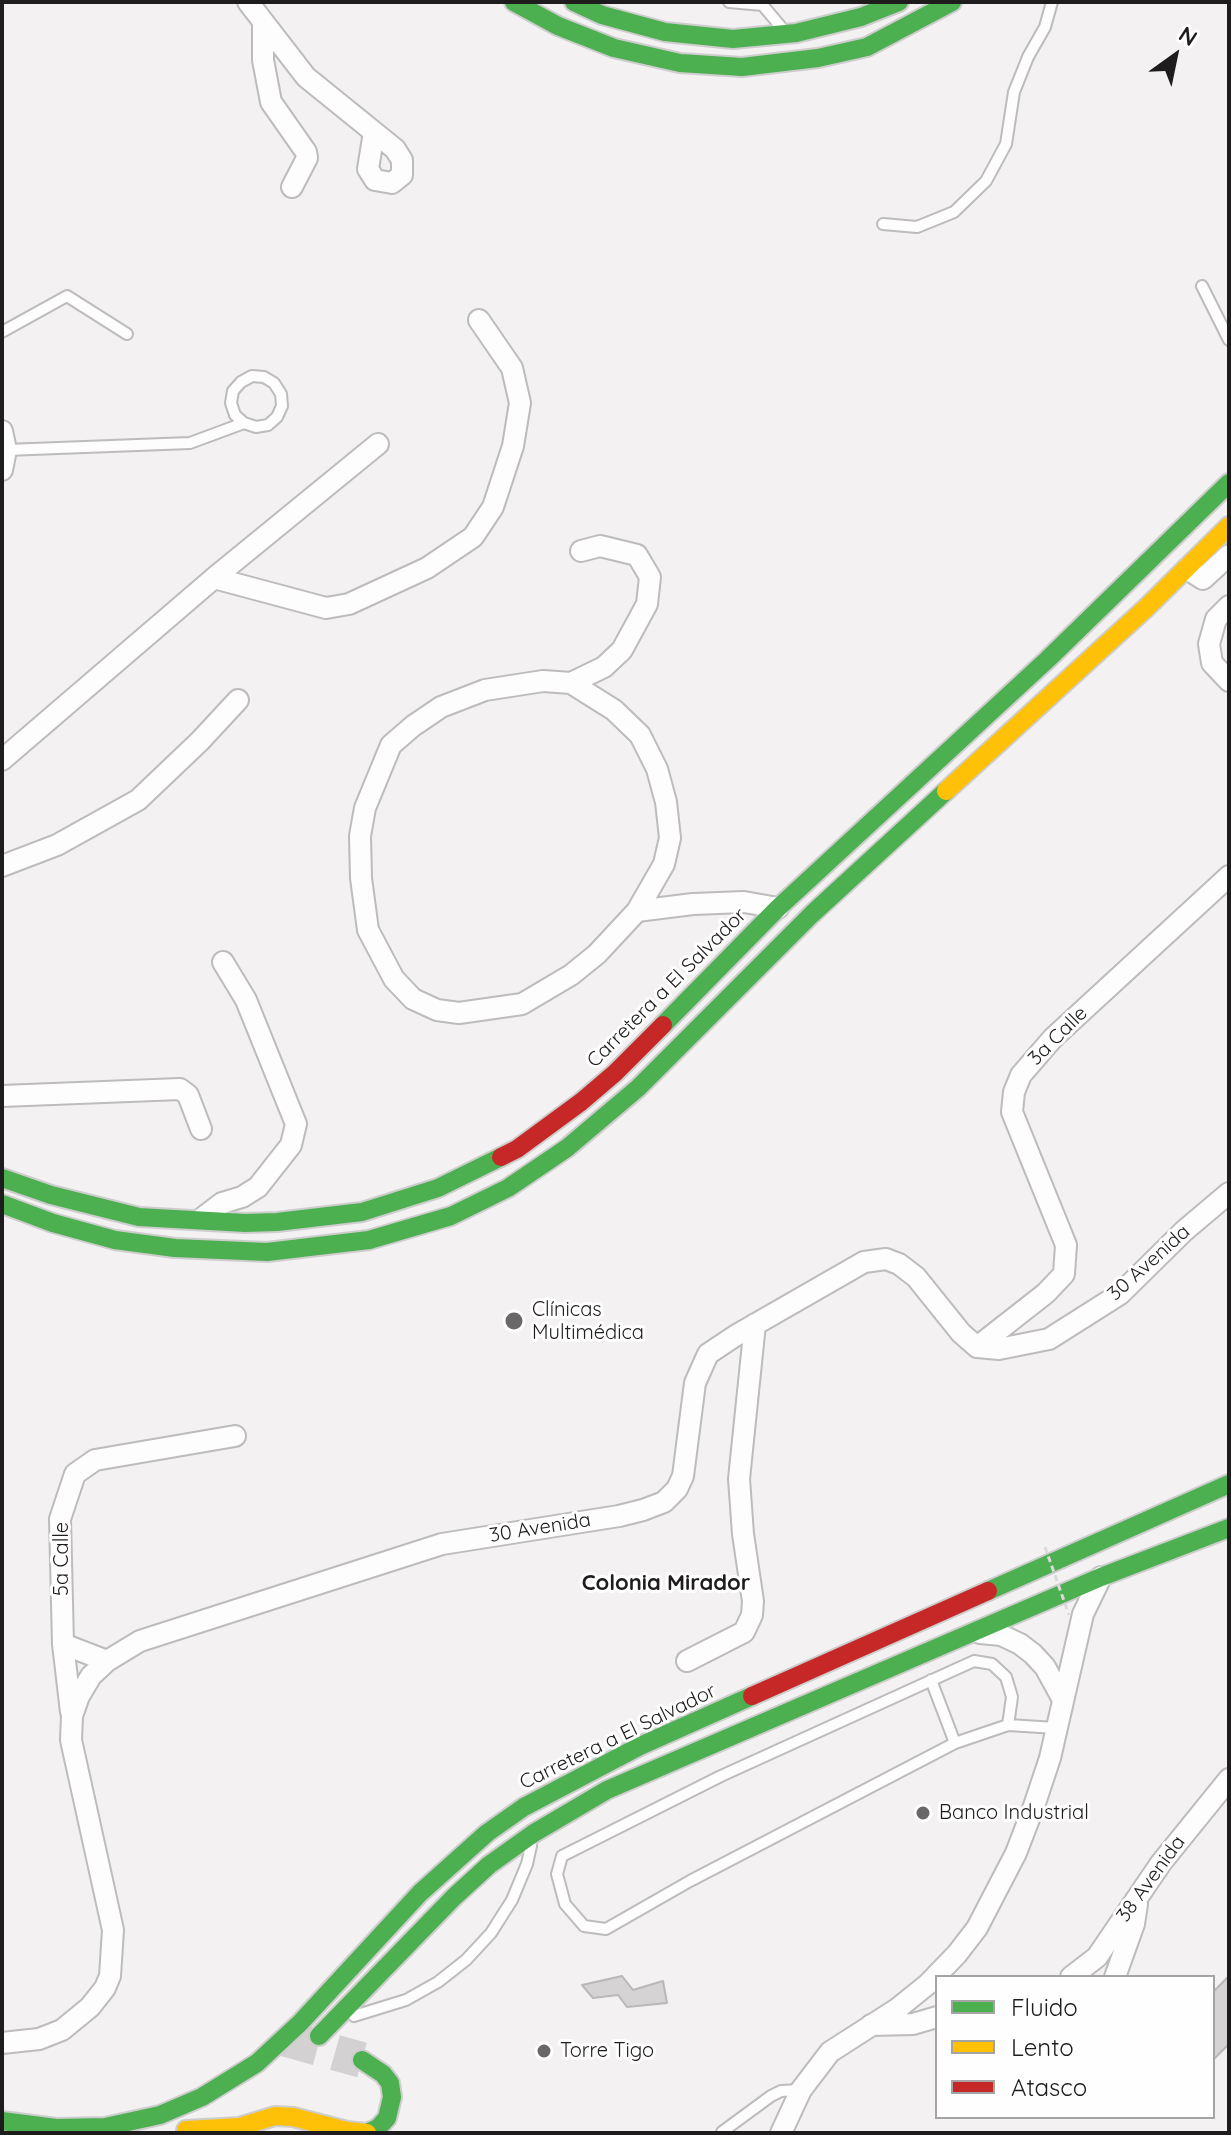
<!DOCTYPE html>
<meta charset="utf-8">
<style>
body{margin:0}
#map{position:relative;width:1231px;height:2135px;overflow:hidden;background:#f3f1f1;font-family:Quicksand,sans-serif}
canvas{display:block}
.frame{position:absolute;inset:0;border:4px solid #1e1c1c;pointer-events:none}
.legend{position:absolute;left:935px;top:1975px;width:280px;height:144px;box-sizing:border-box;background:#fffefe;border:2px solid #a5a4a4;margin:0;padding:10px 14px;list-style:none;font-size:24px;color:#1e1c1c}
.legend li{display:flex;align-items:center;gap:16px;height:40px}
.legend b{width:40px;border:2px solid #a5a4a4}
.north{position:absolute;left:1135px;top:16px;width:80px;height:80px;-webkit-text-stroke:6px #fffefe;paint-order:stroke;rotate:33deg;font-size:22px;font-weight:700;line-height:32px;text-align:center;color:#1e1c1c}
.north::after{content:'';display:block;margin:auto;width:28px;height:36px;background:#1e1c1c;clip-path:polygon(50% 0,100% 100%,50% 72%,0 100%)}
</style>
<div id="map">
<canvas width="1231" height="2135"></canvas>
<div class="frame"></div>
<ul class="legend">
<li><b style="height:10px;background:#4caf50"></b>Fluido</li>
<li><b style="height:10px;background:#ffc107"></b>Lento</li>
<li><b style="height:10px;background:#c62828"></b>Atasco</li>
</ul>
<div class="north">N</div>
</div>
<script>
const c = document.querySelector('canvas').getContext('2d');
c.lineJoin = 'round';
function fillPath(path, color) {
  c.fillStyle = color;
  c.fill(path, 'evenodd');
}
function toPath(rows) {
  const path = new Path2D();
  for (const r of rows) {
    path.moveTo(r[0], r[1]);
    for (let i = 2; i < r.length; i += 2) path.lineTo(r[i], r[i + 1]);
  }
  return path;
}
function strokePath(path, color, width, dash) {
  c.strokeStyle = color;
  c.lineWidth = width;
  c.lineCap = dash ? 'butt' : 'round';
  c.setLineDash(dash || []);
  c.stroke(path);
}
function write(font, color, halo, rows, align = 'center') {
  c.font = font + ' Quicksand,sans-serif';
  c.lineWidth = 6;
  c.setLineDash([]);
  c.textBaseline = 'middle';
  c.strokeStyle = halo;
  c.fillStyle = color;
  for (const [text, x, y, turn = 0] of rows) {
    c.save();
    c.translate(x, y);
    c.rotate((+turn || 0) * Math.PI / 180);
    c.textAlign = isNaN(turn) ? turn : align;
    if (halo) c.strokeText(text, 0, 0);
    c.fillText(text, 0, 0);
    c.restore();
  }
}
const building = toPath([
 [622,1976,633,1990,663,1981,667,2003,627,2007,618,1995,593,1998,582,1985,622,1976],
 [1229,1976,1229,2044,1213,2060,1213,1992,1229,1976]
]);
fillPath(building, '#d5d3d3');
strokePath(building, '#b9b7b7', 2);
strokePath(toPath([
 [283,2038,362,2060]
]), '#d3d1d1', 36, [36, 18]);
const lane = toPath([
 [729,2,763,5],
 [760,2,781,27],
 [883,224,917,227,954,212,986,181,1006,144,1014,92,1028,57,1045,27,1052,2],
 [1202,286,1229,340],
 [2,332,67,296,127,334],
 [6,450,190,443,244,423,256,427,268,425,277,417,282,406,281,394,274,383,264,377,252,376,241,382,233,391,231,403,235,415,244,423],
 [931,1680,955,1743],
 [1008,1725,1012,1697,1006,1677,992,1664,974,1661,721,1776,562,1856,557,1874,565,1904,584,1926,606,1929,690,1881,955,1743,1008,1725,1056,1728],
 [354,2016,406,2000,438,1982,466,1960,491,1933,512,1900,527,1864,531,1846],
 [722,2132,771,2096,781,2091,801,2090]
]);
const street = toPath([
 [248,2,306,77,374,132,395,149,402,160,402,175,392,183,375,180,368,169,374,132],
 [263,25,263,60,271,102,306,152,307,158,292,187],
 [2,431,6,450,2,470],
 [1187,569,1203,579,1229,555],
 [214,578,326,608,349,604,427,568,473,537,493,507,513,446,520,403,512,368,479,320],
 [1229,606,1216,619,1209,644,1212,663,1229,681],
 [543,681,571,683,614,710,640,735,657,769,666,802,670,838,664,864,637,911,597,954,571,975,522,1004,459,1013,437,1010,413,999,394,979,368,930,361,878,360,836,365,808,391,745,413,726,441,707,485,690,543,681],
 [571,683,604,667,622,650,647,604,650,577,637,555,600,546,581,551],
 [2,760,214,578,378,444],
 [2,866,57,845,138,800,200,741,238,700],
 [637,911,693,904,744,902,778,908],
 [2,1096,180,1089,188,1095,201,1129],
 [201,1219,222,1203,242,1197,258,1187,291,1145,296,1124,246,1000,223,962],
 [977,1347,1046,1293,1064,1274,1066,1245,1012,1112,1014,1092,1021,1075,1053,1038,1229,876],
 [980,1633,1001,1635,1020,1644,1033,1654,1045,1667,1062,1698],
 [63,1644,107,1661],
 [687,1661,744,1632,752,1615,753,1601,743,1534,739,1479,755,1324],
 [71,1712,63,1644,60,1519,75,1474,95,1460,235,1436],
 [1071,1977,1097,1957,1161,1863,1229,1779],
 [1115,1977,1134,1924,1137,1904],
 [871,2025,913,2024,937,2017],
 [2,2043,39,2039,62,2030,90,2007,105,1988,110,1976,113,1930,71,1740,72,1716,79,1696,91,1676,107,1661,140,1641,442,1544,619,1516,643,1510,664,1502,677,1489,683,1476,695,1383,708,1354,735,1336,864,1262,886,1259,899,1264,916,1277,961,1333,977,1347,999,1349,1049,1339,1120,1294,1184,1231,1229,1193],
 [781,2133,801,2090,830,2052,897,2009,928,1984,957,1954,977,1928,1016,1853,1034,1806,1050,1758,1083,1614,1101,1577]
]);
const fast = toPath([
 [514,2,558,26,614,48,680,63,742,67,818,58,867,47,952,2],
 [574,2,602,15,665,32,733,39,796,33,861,17,899,2],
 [663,1025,778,908,1048,659,1229,483],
 [2,1178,51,1195,139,1217,245,1223,277,1222,362,1212,438,1188,501,1157],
 [2,1204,53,1223,115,1240,175,1248,267,1252,369,1240,451,1216,508,1188,567,1148,638,1088,812,914,946,791],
 [988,1591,1229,1484],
 [319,2036,454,1897,489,1865,534,1833,607,1790,1101,1577,1229,1528],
 [362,2060,383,2074,390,2083,392,2097,387,2118,378,2128,367,2133],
 [2,2121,56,2128,105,2127,160,2115,202,2097,257,2063,300,2023,420,1893,487,1833,524,1807,640,1746,752,1696]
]);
const slow = toPath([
 [946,791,1146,608,1229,526],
 [186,2130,239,2127,275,2116,293,2117,347,2131,367,2133]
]);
const jam = toPath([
 [501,1157,517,1149,581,1102,615,1073,663,1025],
 [752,1696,988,1591]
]);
strokePath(lane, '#bdbbbb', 14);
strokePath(street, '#bdbbbb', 24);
strokePath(fast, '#cecdcd', 22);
strokePath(slow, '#cecdcd', 22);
strokePath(jam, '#cecdcd', 22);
strokePath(lane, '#fdfdfd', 10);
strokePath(street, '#fdfdfd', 20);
strokePath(fast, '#4caf50', 18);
strokePath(slow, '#ffc107', 18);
strokePath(jam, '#c62828', 18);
strokePath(toPath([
 [1045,1547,1069,1615]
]), '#dbdada', 3, [6, 4]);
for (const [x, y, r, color] of [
 [514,1321,10,"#696767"],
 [923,1813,8,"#696767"],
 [544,2051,8,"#696767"]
]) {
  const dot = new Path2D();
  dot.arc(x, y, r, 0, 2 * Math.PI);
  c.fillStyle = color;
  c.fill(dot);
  strokePath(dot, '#fffefe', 3);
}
write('20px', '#1e1c1c', '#fffefe', [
 ["Carretera a El Salvador",667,988,-45],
 ["3a Calle",1058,1036,-45],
 ["30 Avenida",1149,1263,-42],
 ["30 Avenida",540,1528,-9],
 ["5a Calle",62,1559,-90],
 ["Carretera a El Salvador",618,1737,-26],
 ["38 Avenida",1151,1879,-54]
]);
write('20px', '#1e1c1c', '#fffefe', [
 ["Clínicas",532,1310],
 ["Multimédica",532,1333],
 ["Banco Industrial",939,1813],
 ["Torre Tigo",560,2051]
], 'left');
write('bold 22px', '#1e1c1c', '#fffefe', [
 ["Colonia Mirador",666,1583]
]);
</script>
